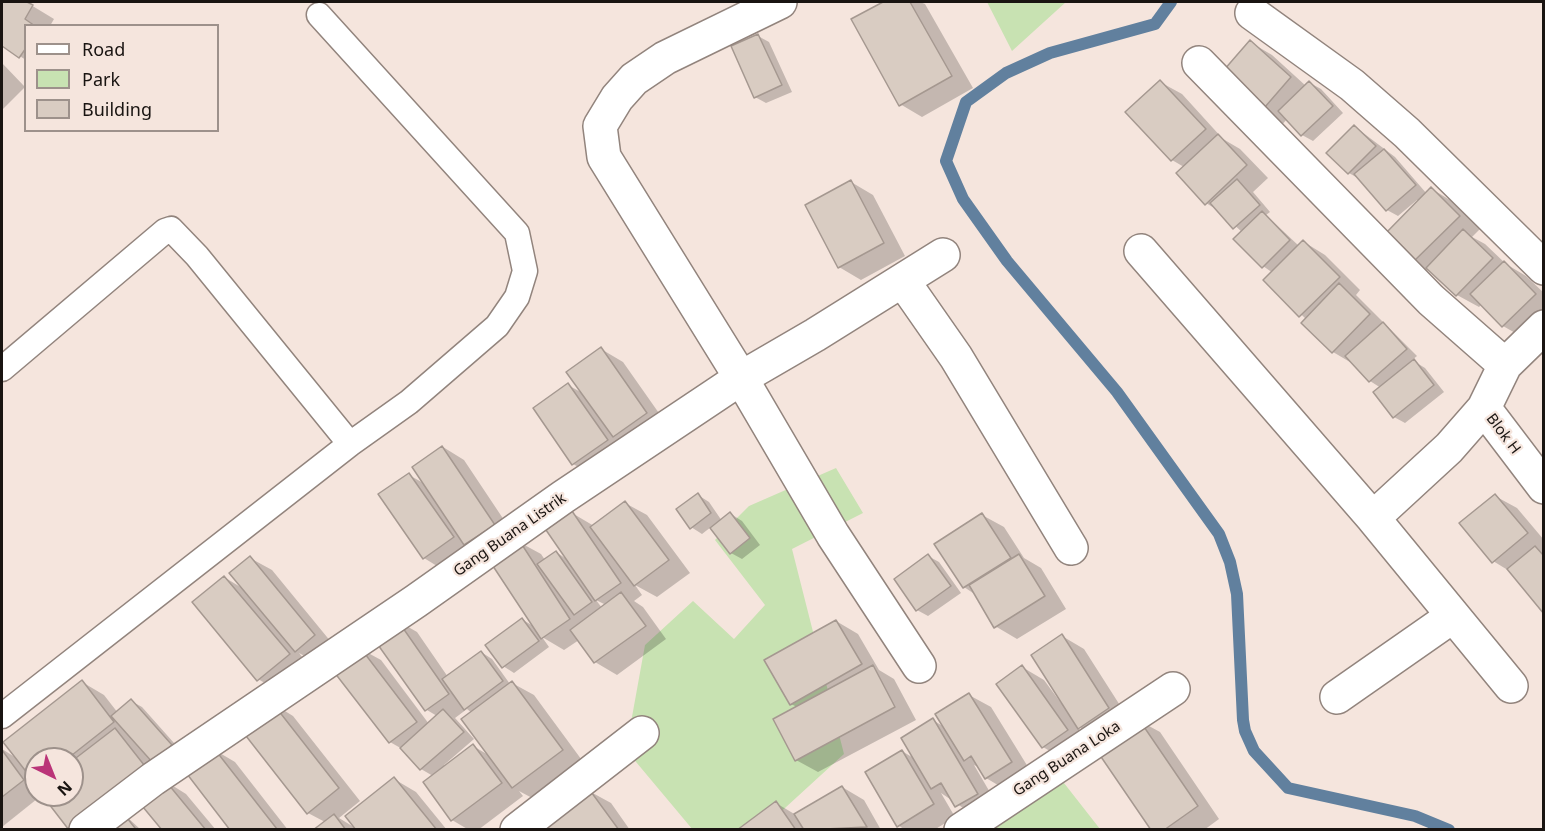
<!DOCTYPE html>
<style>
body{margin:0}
#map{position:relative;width:1545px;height:831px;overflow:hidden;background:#f5e5dd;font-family:"Noto Sans",sans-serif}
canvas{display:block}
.frame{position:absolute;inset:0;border:3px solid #191411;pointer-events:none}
.legend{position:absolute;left:24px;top:24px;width:195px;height:108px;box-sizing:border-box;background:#f5e5dd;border:2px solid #9d918b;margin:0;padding:8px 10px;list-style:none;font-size:18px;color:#191411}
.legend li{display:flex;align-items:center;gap:12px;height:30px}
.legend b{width:30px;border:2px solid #9d918b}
.north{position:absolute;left:24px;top:747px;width:60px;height:60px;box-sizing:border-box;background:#f5e5dd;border:2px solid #9d918b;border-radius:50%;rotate:137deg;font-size:16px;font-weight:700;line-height:24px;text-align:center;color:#191411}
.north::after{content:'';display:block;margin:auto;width:21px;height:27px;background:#ba3478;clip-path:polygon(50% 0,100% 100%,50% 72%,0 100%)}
</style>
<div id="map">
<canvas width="1545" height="831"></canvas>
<div class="frame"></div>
<ul class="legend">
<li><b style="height:8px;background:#fff"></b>Road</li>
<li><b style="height:16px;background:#c8e2b2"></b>Park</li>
<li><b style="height:16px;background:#d9ccc2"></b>Building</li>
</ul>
<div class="north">N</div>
</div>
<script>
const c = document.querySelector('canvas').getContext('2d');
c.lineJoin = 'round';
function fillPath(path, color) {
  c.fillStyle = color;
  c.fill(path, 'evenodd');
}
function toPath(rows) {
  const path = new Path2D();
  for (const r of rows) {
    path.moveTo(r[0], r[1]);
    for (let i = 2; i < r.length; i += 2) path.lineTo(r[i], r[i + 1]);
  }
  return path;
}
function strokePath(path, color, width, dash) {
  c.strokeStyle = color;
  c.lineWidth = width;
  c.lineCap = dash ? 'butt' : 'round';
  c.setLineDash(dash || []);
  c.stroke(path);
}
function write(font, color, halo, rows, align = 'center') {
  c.font = font + ' "Noto Sans",sans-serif';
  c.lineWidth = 4.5;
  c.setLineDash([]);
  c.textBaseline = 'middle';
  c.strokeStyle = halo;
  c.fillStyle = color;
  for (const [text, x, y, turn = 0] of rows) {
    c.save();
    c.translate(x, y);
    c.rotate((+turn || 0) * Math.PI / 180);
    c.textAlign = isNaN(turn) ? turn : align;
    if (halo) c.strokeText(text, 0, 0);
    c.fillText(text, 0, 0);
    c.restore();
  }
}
fillPath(toPath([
 [987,2,1066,2,1012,51],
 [836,468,863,513,792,549,844,754,762,829,693,830,626,750,645,645,693,601,734,639,765,605,715,540,749,506],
 [1053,769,1100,829,961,830]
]), '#c8e2b2');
fillPath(toPath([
 [2,2,26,2,54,19,50,26,26,26,26,60,2,45],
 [886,2,920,2,925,4,973,88,922,117,900,104,853,20],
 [758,36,769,42,792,92,766,103,755,97],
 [1250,42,1272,55,1306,86,1310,83,1321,89,1343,113,1313,141,1302,135,1287,119,1281,126,1259,113],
 [2,63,25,87,2,110],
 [1160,82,1182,94,1223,139,1240,149,1268,178,1253,192,1270,212,1266,215,1299,246,1304,242,1325,255,1360,290,1356,295,1417,356,1412,360,1425,368,1444,392,1405,423,1394,417,1381,388,1370,381,1355,365,1333,352,1303,323,1306,319,1265,280,1273,273,1263,266,1242,232,1219,211,1206,203,1184,167,1172,160,1127,112],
 [1354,126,1395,157,1427,194,1432,189,1453,202,1480,229,1472,237,1485,244,1506,264,1526,276,1544,293,1544,320,1524,338,1503,326,1482,304,1479,307,1457,295,1435,274,1412,263,1419,202,1417,200,1398,216,1387,210,1361,180,1349,173,1328,153],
 [851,182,873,195,905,256,861,280,839,267],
 [601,349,623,362,668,426,636,449,619,439,629,453,595,476,573,464,568,385,584,394],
 [443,447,464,460,516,538,445,571,424,558,409,475,425,484],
 [698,495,709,502,722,521,731,514,742,521,760,545,742,559,731,553,711,527,702,534,691,527],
 [1495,496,1517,508,1544,540,1544,612,1511,572,1493,561],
 [625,503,647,515,690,573,657,597,635,585,642,595,634,601,643,607,666,639,617,675,595,662,579,640,564,650,542,637,549,647,514,673,503,666,523,620,535,627,519,542,541,554,545,560,556,552,568,560,572,513,594,526],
 [596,600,606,605,602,608],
 [982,515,1004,527,1024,558,1041,568,1066,609,1017,639,995,626,976,595,964,587],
 [928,556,939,562,961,593,928,616,917,610],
 [250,558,272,570,336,648,317,663,299,653,310,667,280,692,258,679,224,577,242,588],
 [396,620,417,632,448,677,481,652,492,659,510,684,512,683,534,695,584,763,534,799,519,791,523,796,478,830,469,830,452,820,425,783,433,776,421,769,404,750,390,742,359,648,381,660,429,724,437,716,427,710],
 [467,709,472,713,490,756,473,746,446,767,444,765,474,739,455,718],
 [836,621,858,634,879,670,894,679,916,720,818,772,796,760,797,707,791,704],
 [1062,636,1084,649,1130,721,1101,740,1077,726,1089,743,1065,760,1043,747,998,684,1022,667,1044,680,1061,703,1063,702],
 [82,682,104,695,118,713,131,701,142,707,182,752,170,784,186,794,216,830,164,830,142,803,126,816,141,830,71,830,44,795,72,795,72,759,36,759,36,795,42,795,2,827,2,749,18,759],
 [969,695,991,707,1033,775,1008,791,986,778,980,768,974,765,998,806,978,818,941,793,955,817,934,830,905,830,898,825,902,751,915,759,933,720,944,727],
 [272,703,293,716,360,801,339,818,357,829,394,779,416,792,447,830,315,830,325,822,308,813],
 [1138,720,1160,732,1219,819,1204,830,1153,830],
 [213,749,235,762,288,830,232,830],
 [842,787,864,800,881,830,740,830,776,803,796,815],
 [589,791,611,803,630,830,544,830]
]), '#0003');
strokePath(toPath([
 [1171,2,1155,24,1050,53,1006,73,966,102,946,161,963,199,1007,261,1117,392,1219,534,1230,562,1237,594,1243,720,1245,731,1254,751,1288,788,1415,816,1449,830]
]), '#61809e', 12);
const building = toPath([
 [2,2,27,2,33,5,25,19,35,26,26,26,26,48,19,58,2,46,2,2],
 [883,2,910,2,952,76,899,106,851,19,883,2],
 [758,34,782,85,754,98,731,46,758,34],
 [1250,40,1291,77,1258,115,1217,78,1250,40],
 [1160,80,1206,129,1171,161,1125,112,1160,80],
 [1309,81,1333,106,1301,136,1278,111,1309,81],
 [1354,125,1376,146,1348,174,1326,153,1354,125],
 [1218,134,1247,165,1205,205,1176,173,1218,134],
 [1384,149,1416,185,1386,211,1354,174,1384,149],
 [1237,179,1260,205,1233,229,1210,203,1237,179],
 [851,180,884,243,838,268,805,205,851,180],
 [1431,187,1460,216,1411,264,1383,236,1431,187],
 [1262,211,1290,240,1262,268,1233,239,1262,211],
 [1463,229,1493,258,1456,296,1426,268,1463,229],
 [1303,240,1340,277,1299,317,1263,280,1303,240],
 [1504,261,1536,294,1502,327,1470,294,1504,261],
 [1339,283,1370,314,1332,353,1301,323,1339,283],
 [1383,322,1407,349,1369,382,1345,356,1383,322],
 [601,347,647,413,613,437,566,372,601,347],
 [1414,359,1434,385,1393,418,1373,392,1414,359],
 [568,383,608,440,572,465,533,408,568,383],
 [442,446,495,525,464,545,412,467,442,446],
 [409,473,454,537,423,559,378,494,409,473],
 [698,493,711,513,690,529,676,509,698,493],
 [1495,494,1528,533,1492,563,1459,523,1495,494],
 [625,501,669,560,634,586,590,527,625,501],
 [572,511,621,583,595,601,546,530,572,511],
 [730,512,750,538,730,554,710,528,730,512],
 [982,513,1011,558,963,588,934,544,982,513],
 [519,540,570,619,541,639,489,560,519,540],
 [1535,546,1544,556,1544,614,1507,569,1535,546],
 [556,551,592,602,574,615,537,564,556,551],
 [928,554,951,586,916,611,894,579,928,554],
 [1019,554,1045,596,994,628,969,585,1019,554],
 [250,556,315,635,295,652,229,573,250,556],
 [224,576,290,654,257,681,192,602,224,576],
 [621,592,646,626,594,663,570,630,621,592],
 [396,618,449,694,425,711,371,635,396,618],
 [522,618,539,641,502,668,485,645,522,618],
 [836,620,862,664,790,705,764,660,836,620],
 [1062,634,1109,708,1078,729,1031,655,1062,634],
 [359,646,417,722,389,743,331,668,359,646],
 [481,651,503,681,464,710,442,679,481,651],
 [873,665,895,707,795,761,773,719,873,665],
 [1022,665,1068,730,1042,748,996,684,1022,665],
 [82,680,114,722,67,759,36,759,35,783,3,742,82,680],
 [512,681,563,750,512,788,461,719,512,681],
 [969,693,1012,762,985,779,971,756,964,761,935,714,969,693],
 [131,699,172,745,153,763,111,716,131,699],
 [271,701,339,788,307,814,239,727,271,701],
 [443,709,464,732,420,770,400,748,443,709],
 [933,718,978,794,955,807,941,783,931,789,901,738,933,718],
 [1138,718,1198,806,1164,830,1151,830,1095,748,1138,718],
 [115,728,148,770,69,830,42,795,72,795,72,761,115,728],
 [473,744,502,783,451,821,423,782,473,744],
 [213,747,277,829,276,830,230,830,184,770,213,747],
 [2,750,24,780,2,797,2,750],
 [902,750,934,804,897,827,865,772,902,750],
 [394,777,437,830,356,830,345,816,394,777],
 [164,779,206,830,162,830,138,801,164,779],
 [842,786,867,827,804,830,794,814,842,786],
 [589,789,619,830,542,830,589,789],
 [776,801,796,830,737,830,776,801],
 [123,813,135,828,134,830,102,830,123,813],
 [334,814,346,830,313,830,334,814]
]);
fillPath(building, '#d9ccc2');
strokePath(building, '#a59890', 1.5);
const service = toPath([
 [2,369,165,231,171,229,197,256,350,444],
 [2,716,350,444,409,402,497,326,517,297,525,271,517,233,319,15]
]);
const minor = toPath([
 [780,2,665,58,634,79,617,98,600,126,604,157,741,378,833,535,919,666],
 [1252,13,1352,85,1407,133,1544,268],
 [1199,63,1431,300,1505,365],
 [1141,251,1373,518,1511,686],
 [903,281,956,357,1071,548],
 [1484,408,1544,487],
 [1373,518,1449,448,1484,408,1505,365,1544,327],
 [1337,697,1453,616],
 [86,830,153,779,416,601,563,497,741,378,815,335,943,255],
 [517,830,642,733],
 [961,830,1173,689]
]);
strokePath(service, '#92847d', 27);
strokePath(minor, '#92847d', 36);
strokePath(service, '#fff', 24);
strokePath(minor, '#fff', 33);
write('15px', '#191411', '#f5e5dd', [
 ["Blok H",1503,434,53],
 ["Gang Buana Listrik",510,535,-35],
 ["Gang Buana Loka",1067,759,-33]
]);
</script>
